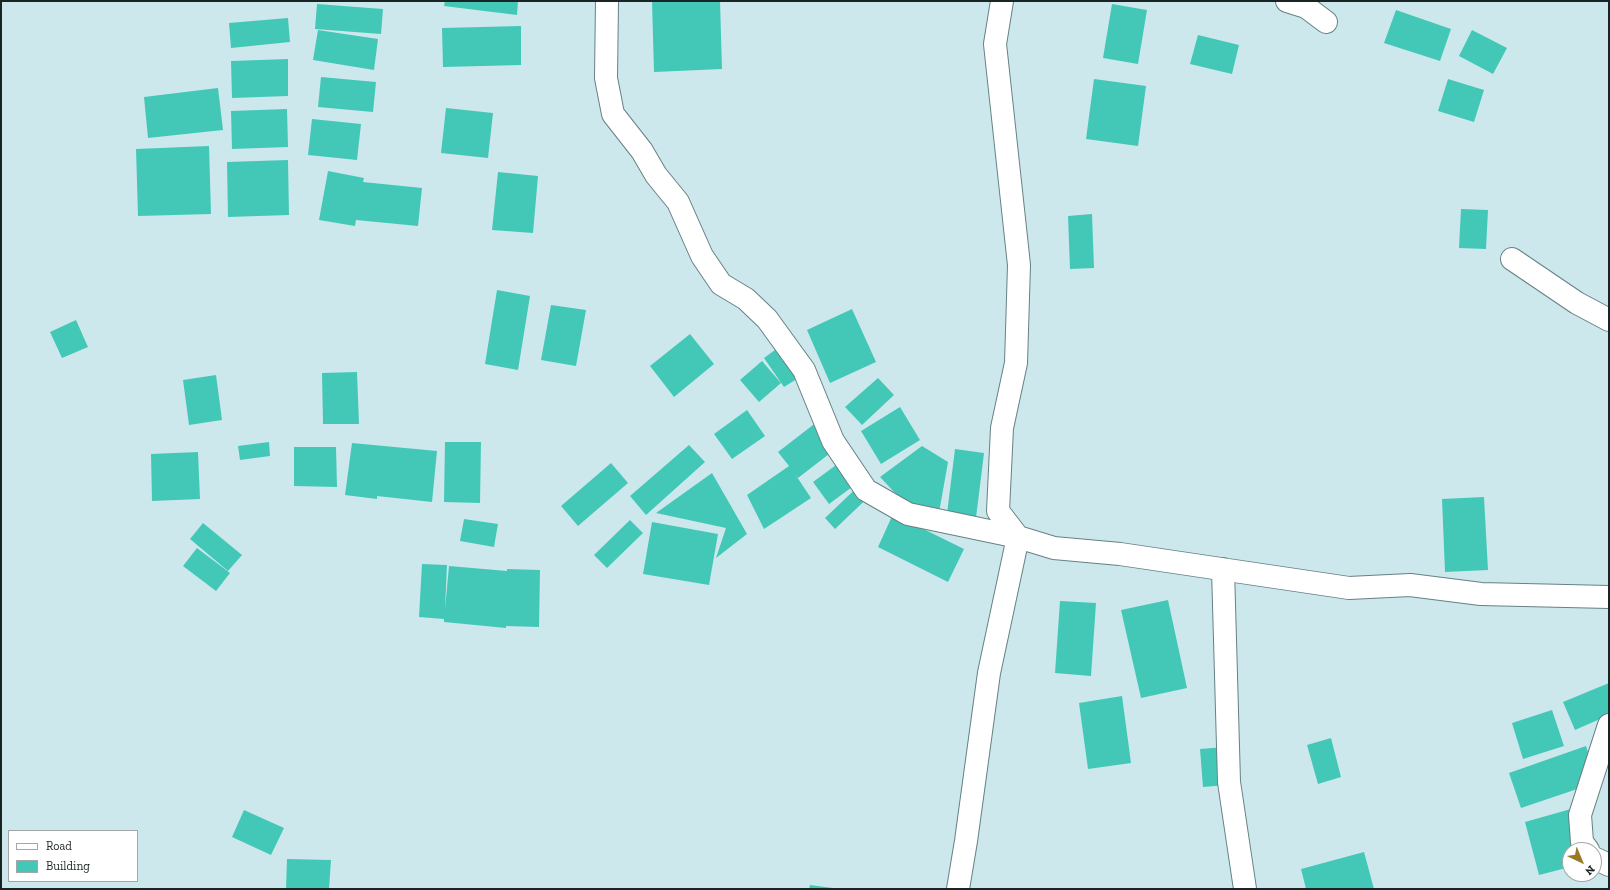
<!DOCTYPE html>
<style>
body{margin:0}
#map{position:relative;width:1610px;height:890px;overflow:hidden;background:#cce8ec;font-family:"Zilla Slab",serif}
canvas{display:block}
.frame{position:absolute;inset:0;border:2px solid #192425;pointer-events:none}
.legend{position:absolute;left:8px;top:830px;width:130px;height:52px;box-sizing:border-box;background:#fff;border:1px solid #a3a7a8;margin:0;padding:5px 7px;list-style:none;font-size:12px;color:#192425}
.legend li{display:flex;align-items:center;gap:8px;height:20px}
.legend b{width:20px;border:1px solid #a3a7a8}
.north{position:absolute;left:1562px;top:842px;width:40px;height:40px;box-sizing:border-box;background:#fff;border:1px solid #a3a7a8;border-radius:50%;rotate:136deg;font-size:11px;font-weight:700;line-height:16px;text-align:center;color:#192425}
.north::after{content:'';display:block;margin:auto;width:14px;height:18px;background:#997a24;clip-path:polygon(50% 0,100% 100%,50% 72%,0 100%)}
</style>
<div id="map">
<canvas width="1610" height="890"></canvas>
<div class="frame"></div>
<ul class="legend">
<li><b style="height:5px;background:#fff"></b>Road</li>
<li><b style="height:11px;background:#43c8b8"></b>Building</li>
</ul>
<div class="north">N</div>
</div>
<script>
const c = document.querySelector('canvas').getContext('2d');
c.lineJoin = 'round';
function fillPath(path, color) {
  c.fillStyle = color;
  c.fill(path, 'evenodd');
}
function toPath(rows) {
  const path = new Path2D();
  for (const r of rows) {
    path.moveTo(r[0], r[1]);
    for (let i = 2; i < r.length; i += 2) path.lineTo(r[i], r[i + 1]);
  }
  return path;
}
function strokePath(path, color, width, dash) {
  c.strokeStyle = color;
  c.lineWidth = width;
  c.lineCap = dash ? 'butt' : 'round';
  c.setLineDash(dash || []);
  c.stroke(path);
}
fillPath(toPath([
 [445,1,518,1,517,15,444,6],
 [652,1,720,1,722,69,654,72],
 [317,4,383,9,381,34,315,29],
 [1112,4,1147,10,1138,64,1103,58],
 [1396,10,1451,29,1440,61,1384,43],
 [288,18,290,42,231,48,229,23],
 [521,26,521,65,443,67,442,28],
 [318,30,378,39,374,70,313,60],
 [1472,30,1507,48,1493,74,1459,56],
 [1198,35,1239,45,1232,74,1190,64],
 [288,59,288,96,232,98,231,61],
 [321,77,376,82,373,112,318,107],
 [1094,79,1146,86,1138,146,1086,139],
 [1448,79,1484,90,1474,122,1438,111],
 [218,88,223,130,148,138,144,97],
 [446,108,493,113,488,158,441,153],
 [287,109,288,147,232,149,231,111],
 [312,119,361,124,357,160,308,155],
 [209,146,211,214,138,216,136,149],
 [288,160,289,215,228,217,227,162],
 [328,171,364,178,363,182,422,188,418,226,356,220,355,226,319,220],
 [498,172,538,176,533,233,492,230],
 [1461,209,1488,210,1486,249,1459,248],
 [1092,214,1094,268,1070,269,1068,216],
 [497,290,530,296,518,370,485,364],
 [551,305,586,310,576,366,541,360],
 [852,309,876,362,830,383,807,330],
 [76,320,88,347,62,358,50,332],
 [690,334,714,364,674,397,650,366],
 [779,347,800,377,784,387,764,358],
 [762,361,781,383,759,402,740,380],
 [357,372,359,424,323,424,322,373],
 [216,375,222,420,189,425,183,380],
 [878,378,894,395,862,425,845,407],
 [900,407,920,440,881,464,861,431],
 [747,410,765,436,732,459,714,434],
 [822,418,842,444,798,478,795,474,811,498,764,529,747,495,789,466,778,452],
 [269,442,270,456,240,460,238,446],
 [445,442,481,442,480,503,444,502],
 [352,443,437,451,432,502,377,496,377,499,345,495],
 [689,445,705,462,646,515,630,496],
 [922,446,948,462,937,524,895,493,880,477],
 [294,447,336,447,337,487,294,486],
 [955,449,984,453,974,534,945,530],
 [198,452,200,499,152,501,151,454],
 [851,454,867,476,829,504,813,482],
 [611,463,628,483,578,526,561,506],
 [712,473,747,534,716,558,726,528,656,513],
 [868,477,878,488,835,529,825,518],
 [1484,497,1488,570,1445,572,1442,499],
 [893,514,964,549,948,582,878,547],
 [464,519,498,524,494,547,460,541],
 [630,520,643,533,607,568,594,555],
 [652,522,718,534,709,585,643,574],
 [203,523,242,555,228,571,190,539],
 [197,548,230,573,216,591,183,566],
 [422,564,447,565,445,609,449,566,507,571,507,569,540,570,539,627,506,626,506,628,444,622,444,619,419,617],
 [1168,600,1187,688,1141,698,1121,610],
 [1060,601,1096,603,1091,676,1055,673],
 [1609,683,1609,715,1575,730,1563,702],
 [1122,696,1131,763,1088,769,1079,703],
 [1552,710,1564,746,1523,759,1512,723],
 [1331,738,1341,777,1318,784,1307,745],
 [1237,746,1239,784,1203,787,1200,749],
 [1586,746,1598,782,1521,808,1509,773],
 [1578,807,1590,850,1570,850,1570,867,1539,875,1525,822],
 [244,810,284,828,271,855,232,837],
 [1364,852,1374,889,1306,889,1301,869],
 [287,859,331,860,329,889,286,889],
 [810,885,833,888,833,889,809,889]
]), '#43c8b8');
const minor = toPath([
 [607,1,606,78,613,114,642,151,656,175,678,202,702,256,721,284,746,299,767,319,804,370,833,441,866,490,908,514,1018,537,989,673,966,841,958,889],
 [1002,1,995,44,1019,265,1016,363,1002,428,998,511,1018,537,1054,548,1120,554,1349,588,1410,585,1481,594,1609,597],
 [1287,1,1306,7,1326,22],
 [1512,259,1577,303,1609,320],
 [1223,569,1229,782,1245,889],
 [1588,850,1582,842,1580,815,1609,725],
 [1594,858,1609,865]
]);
strokePath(minor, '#678185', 24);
strokePath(minor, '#fff', 22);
</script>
